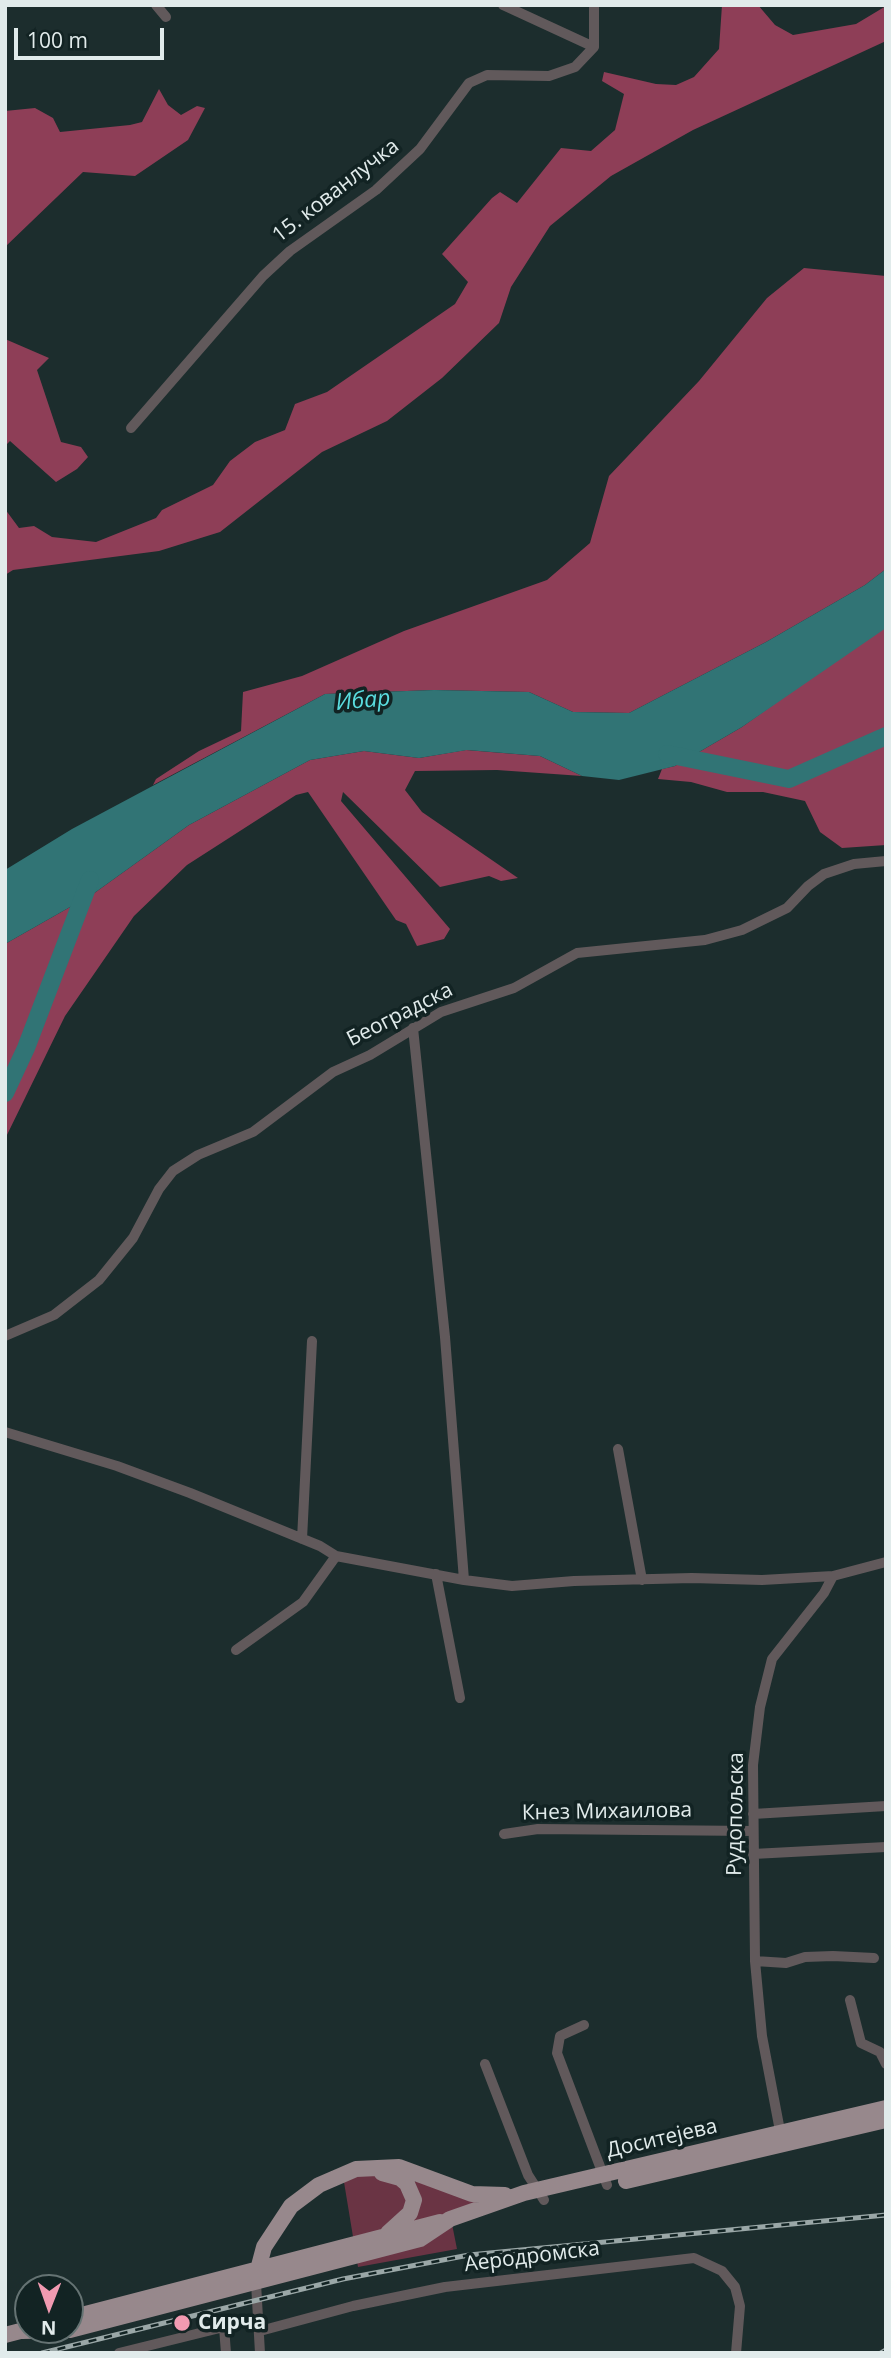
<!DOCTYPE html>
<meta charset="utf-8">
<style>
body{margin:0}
#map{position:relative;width:891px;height:2358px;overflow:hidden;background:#1c2d2d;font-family:"Open Sans",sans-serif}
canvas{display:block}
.frame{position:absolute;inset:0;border:7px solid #e1ebeb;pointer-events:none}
.north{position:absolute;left:14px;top:2274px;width:70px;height:70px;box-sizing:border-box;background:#122323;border:2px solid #657373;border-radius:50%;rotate:181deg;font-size:19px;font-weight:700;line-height:28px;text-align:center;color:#e1ebeb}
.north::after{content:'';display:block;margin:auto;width:24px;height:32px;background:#f19ab1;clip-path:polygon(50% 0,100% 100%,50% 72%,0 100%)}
.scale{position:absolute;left:14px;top:28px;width:150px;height:32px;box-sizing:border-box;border:4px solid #e1ebeb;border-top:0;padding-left:9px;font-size:21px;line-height:24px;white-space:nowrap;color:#e1ebeb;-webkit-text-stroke:5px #122323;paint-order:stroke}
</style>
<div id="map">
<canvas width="891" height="2358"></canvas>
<div class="frame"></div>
<div class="north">N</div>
<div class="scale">100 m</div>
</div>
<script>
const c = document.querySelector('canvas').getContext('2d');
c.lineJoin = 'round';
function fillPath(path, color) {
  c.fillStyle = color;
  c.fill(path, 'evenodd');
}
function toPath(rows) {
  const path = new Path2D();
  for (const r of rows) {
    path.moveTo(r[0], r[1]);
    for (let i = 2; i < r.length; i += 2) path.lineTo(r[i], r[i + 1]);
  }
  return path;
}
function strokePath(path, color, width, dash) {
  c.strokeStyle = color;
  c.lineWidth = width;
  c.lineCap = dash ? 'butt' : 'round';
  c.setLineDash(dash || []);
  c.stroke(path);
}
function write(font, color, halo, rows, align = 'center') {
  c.font = font + ' "Open Sans",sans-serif';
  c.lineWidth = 7;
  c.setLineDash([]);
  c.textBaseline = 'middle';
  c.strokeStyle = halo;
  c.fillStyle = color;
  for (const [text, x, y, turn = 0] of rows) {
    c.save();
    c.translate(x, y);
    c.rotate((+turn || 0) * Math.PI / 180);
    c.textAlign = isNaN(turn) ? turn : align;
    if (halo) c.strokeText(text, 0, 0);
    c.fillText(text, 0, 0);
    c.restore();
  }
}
fillPath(toPath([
 [356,2169,486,2196,451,2219,457,2249,358,2267,343,2176]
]), '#6a3444');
fillPath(toPath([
 [722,5,758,5,775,25,793,35,856,24,886,6,886,41,693,130,611,176,550,226,511,287,499,323,442,378,387,421,322,452,220,532,159,551,13,570,5,575,5,509,19,528,34,526,52,537,96,542,156,518,162,510,213,485,230,461,255,442,285,430,295,404,327,392,455,304,468,282,442,254,492,198,500,192,517,203,561,148,591,151,615,130,624,94,602,81,604,72,656,84,676,85,694,77,719,49],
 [159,89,168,105,181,115,197,106,205,108,188,140,135,176,83,172,5,247,5,111,35,108,53,118,60,132,130,125,142,122],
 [804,268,886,276,886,569,865,585,766,642,629,713,573,712,529,692,434,690,325,694,153,785,156,779,199,751,241,731,243,692,302,676,404,631,547,580,590,543,609,476,699,381,767,298],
 [5,339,49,358,37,370,61,442,81,447,88,457,77,469,56,482,10,441,5,446],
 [886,624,886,845,842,848,820,832,805,801,763,792,727,792,691,782,658,779,662,769,675,766,742,727],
 [466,750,540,756,582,776,497,770,415,771,405,790,422,812,518,878,501,881,489,876,440,887,343,792,341,801,450,929,444,939,417,946,406,924,396,920,308,792,296,795,187,865,134,916,65,1016,5,1139,5,944,93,894,189,825,310,760,364,751,419,758]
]), '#8e3e57');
fillPath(toPath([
 [886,569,886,628,742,727,675,766,619,780,582,776,540,756,467,750,419,758,364,751,310,760,189,825,93,894,5,944,5,870,72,829,325,694,434,690,529,692,573,712,629,713,766,642,865,585]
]), '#317475');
strokePath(toPath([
 [667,754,789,779,886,736],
 [5,1093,26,1048,90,880]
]), '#317475', 18);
strokePath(toPath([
 [156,5,166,17],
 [503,5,594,47],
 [131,428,263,276,290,251,376,190,420,149,469,83,487,75,549,76,575,67,594,47,594,5],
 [413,1028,445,1337,464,1580],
 [5,1336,54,1315,99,1280,133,1238,159,1189,173,1171,198,1155,253,1132,333,1072,370,1055,441,1012,514,988,577,953,705,940,742,930,787,908,808,886,824,874,854,864,886,861],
 [5,1432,117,1466,190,1493,320,1546,336,1556,464,1580,512,1586,574,1581,692,1578,762,1580,833,1576,824,1593,772,1659,760,1707,753,1765,755,1961,762,2036,781,2136],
 [618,1449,642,1580],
 [302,1539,312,1341],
 [436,1574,460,1698],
 [833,1576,886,1562],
 [236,1650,303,1602,336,1556],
 [753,1814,886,1806],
 [504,1834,538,1829,753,1831],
 [753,1854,886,1847],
 [755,1961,786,1963,805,1957,833,1956,874,1958],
 [850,2000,861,2043,880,2052,886,2064],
 [584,2025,560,2036,557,2053,607,2185],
 [485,2064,528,2175,544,2200],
 [256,2283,260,2353],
 [260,2331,353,2306,445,2287,694,2258,722,2271,735,2287,740,2306,736,2353],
 [119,2353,224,2327,226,2353]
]), '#61595b', 10);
strokePath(toPath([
 [382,2173,400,2178,407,2184,414,2200,410,2213,388,2233],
 [626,2181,886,2120],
 [256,2277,264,2247,291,2206,319,2185,356,2169,399,2167,472,2194,505,2195],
 [70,2318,440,2222],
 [70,2330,420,2239,450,2219,524,2193,886,2108],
 [22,2331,69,2330],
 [5,2335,28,2329]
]), '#97888c', 16);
const rail = toPath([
 [42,2353,343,2279,469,2255,886,2215],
 [881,2353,886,2350]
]);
strokePath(rail, '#9aa7a7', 5);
strokePath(rail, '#122323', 2.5, [8]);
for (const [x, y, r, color] of [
 [182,2323,9,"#f19ab1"]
]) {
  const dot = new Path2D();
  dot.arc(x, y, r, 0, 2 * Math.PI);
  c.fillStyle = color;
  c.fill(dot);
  strokePath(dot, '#122323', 2.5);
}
write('21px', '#e1ebeb', '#122323', [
 ["15. кованлучка",336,191,-38],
 ["Београдска",400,1015,-27],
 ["Кнез Михаилова",607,1812,-1],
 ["Рудопољска",736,1814,-89],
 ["Доситејева",662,2139,-13],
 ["Аеродромска",532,2257,-7]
]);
write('bold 21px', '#e1ebeb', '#122323', [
 ["Сирча",198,2323]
], 'left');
write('italic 23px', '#5adddf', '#122323', [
 ["Ибар",363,701,-5]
]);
</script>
